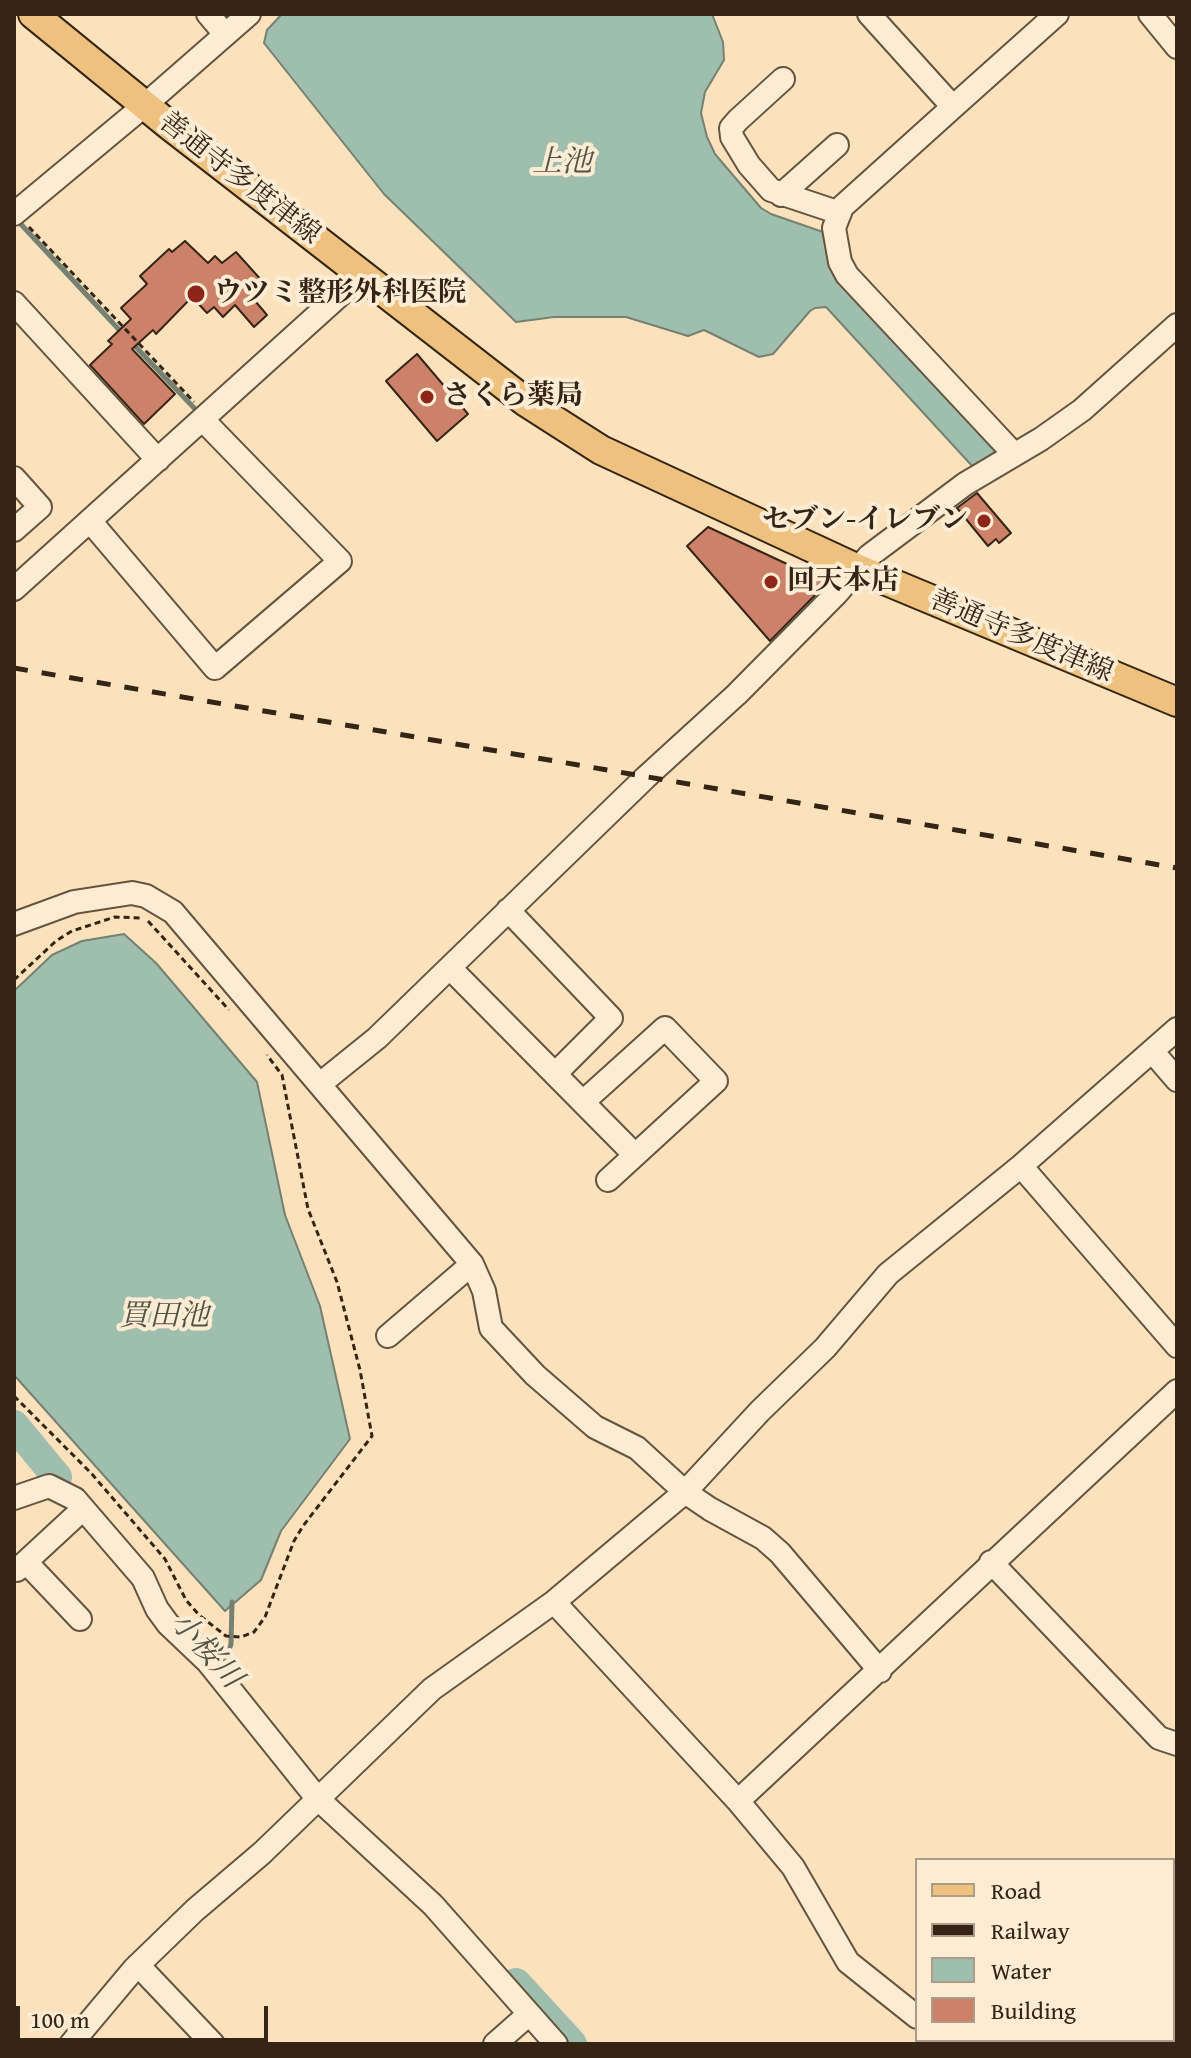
<!DOCTYPE html>
<meta charset="utf-8">
<style>
body{margin:0}
#map{position:relative;width:1191px;height:2058px;overflow:hidden;background:#fbe2bd;font-family:"Gentium Book Plus",serif}
canvas{display:block}
.frame{position:absolute;inset:0;border:16px solid #352515;pointer-events:none}
.legend{position:absolute;left:915px;top:1858px;width:260px;height:184px;box-sizing:border-box;background:#fcecd4;border:2px solid #ac9c88;margin:0;padding:10px 14px;list-style:none;font-size:24px;color:#352515}
.legend li{display:flex;align-items:center;gap:16px;height:40px}
.legend b{width:40px;border:2px solid #ac9c88}
.scale{position:absolute;left:16px;top:2006px;width:252px;height:36px;box-sizing:border-box;border:4px solid #352515;border-top:0;padding-left:10px;font-size:24px;line-height:28px;white-space:nowrap;color:#352515;-webkit-text-stroke:6px #fcecd4;paint-order:stroke}
</style>
<div id="map">
<canvas width="1191" height="2058"></canvas>
<div class="frame"></div>
<ul class="legend">
<li><b style="height:10px;background:#eec17e"></b>Road</li>
<li><b style="height:10px;background:#352515"></b>Railway</li>
<li><b style="height:22px;background:#9fbeae"></b>Water</li>
<li><b style="height:22px;background:#cd8169"></b>Building</li>
</ul>
<div class="scale">100 m</div>
</div>
<script>
const c = document.querySelector('canvas').getContext('2d');
c.lineJoin = 'round';
function fillPath(path, color) {
  c.fillStyle = color;
  c.fill(path, 'evenodd');
}
function toPath(rows) {
  const path = new Path2D();
  for (const r of rows) {
    path.moveTo(r[0], r[1]);
    for (let i = 2; i < r.length; i += 2) path.lineTo(r[i], r[i + 1]);
  }
  return path;
}
function strokePath(path, color, width, dash) {
  c.strokeStyle = color;
  c.lineWidth = width;
  c.lineCap = dash ? 'butt' : 'round';
  c.setLineDash(dash || []);
  c.stroke(path);
}
function write(font, color, halo, rows, align = 'center') {
  c.font = font + ' "Gentium Book Plus","Noto Serif JP",serif';
  c.lineWidth = 8;
  c.setLineDash([]);
  c.textBaseline = 'middle';
  c.strokeStyle = halo;
  c.fillStyle = color;
  for (const [text, x, y, turn = 0] of rows) {
    c.save();
    c.translate(x, y);
    c.rotate((+turn || 0) * Math.PI / 180);
    c.textAlign = isNaN(turn) ? turn : align;
    if (halo) c.strokeText(text, 0, 0);
    c.fillText(text, 0, 0);
    c.restore();
  }
}
const water = toPath([
 [282,14,712,14,723,42,724,60,705,92,701,113,707,137,715,154,761,208,771,214,823,232,831,263,996,449,994,453,974,468,826,307,815,308,810,311,773,354,759,357,704,330,688,336,626,317,554,317,516,322,384,194,264,43,267,30,282,14],
 [124,934,156,963,257,1082,285,1215,320,1306,350,1439,281,1531,261,1580,225,1611,14,1375,14,991,52,955,82,941,124,934]
]);
fillPath(water, '#9fbeae');
strokePath(water, '#758171', 2);
strokePath(toPath([
 [16,219,124,335],
 [131,342,197,411],
 [220,1664,228,1653,231,1644,232,1602]
]), '#758171', 5);
strokePath(toPath([
 [14,1425,57,1477],
 [516,1983,572,2044]
]), '#9fbeae', 30);
const building = toPath([
 [185,241,208,263,215,256,222,263,236,252,263,282,250,295,267,315,254,327,235,305,223,317,214,307,207,313,192,297,156,334,153,330,132,349,175,394,144,424,90,365,112,344,108,341,131,319,121,308,147,284,140,276,169,249,172,252,185,241],
 [417,354,468,414,437,441,386,381,417,354],
 [977,493,1011,533,999,543,996,539,988,546,957,508,977,493],
 [708,527,819,579,825,585,770,641,687,546,708,527]
]);
fillPath(building, '#cd8169');
strokePath(building, '#352515', 2);
const minor = toPath([
 [208,14,224,33],
 [869,14,953,107,842,207,834,228,840,262,847,275,1013,453],
 [1150,14,1177,47],
 [783,79,738,120,731,128,732,137,749,165,771,190,840,213],
 [953,107,1057,14],
 [781,195,837,145],
 [14,214,145,105,249,14],
 [14,303,158,460],
 [14,478,40,507,14,530],
 [90,521,215,668,340,561,203,420],
 [14,589,362,275],
 [508,910,611,1018,555,1074],
 [14,924,74,902,132,893,146,896,173,912,472,1264,484,1291,491,1328,535,1375,595,1427,637,1448,685,1492,710,1509,763,1538,780,1553,880,1671],
 [450,968,635,1155],
 [1152,1051,1177,1080],
 [320,1084,377,1038,645,778,737,694,837,593,869,556,965,484,1041,439,1082,410,1177,325],
 [583,1102,665,1028,716,1081,608,1180],
 [1021,1166,1177,1346],
 [388,1336,472,1264],
 [14,1498,49,1486,75,1499,143,1578,157,1609,168,1624,208,1662,317,1798,433,1905,556,2044],
 [26,1562,80,1619],
 [991,1562,1159,1738,1177,1744],
 [17,1570,83,1509],
 [554,1602,738,1801,793,1867,848,1962,917,2017],
 [738,1801,1177,1391],
 [138,1965,213,2044],
 [942,2040,947,2044],
 [71,2044,134,1969,195,1910,262,1853,432,1689,554,1602,685,1492,760,1411,825,1348,888,1274,1021,1166,1177,1029],
 [495,2044,529,2014]
]);
const major = toPath([
 [33,14,169,125,526,402,601,450,858,569,1177,702]
]);
strokePath(minor, '#66543f', 26);
strokePath(major, '#352515', 32);
strokePath(toPath([
 [29,227,194,402],
 [148,921,229,1010],
 [14,980,56,941,72,931,115,917,142,918],
 [14,1396,91,1473,165,1559,186,1600,199,1615,226,1636,241,1637,254,1632,265,1617,294,1541,303,1526,372,1436,360,1370,337,1282,308,1209,282,1075,267,1055]
]), '#352515', 3, [6, 4]);
strokePath(minor, '#fcecd4', 22);
strokePath(major, '#eec17e', 28);
strokePath(toPath([
 [14,668,1177,868]
]), '#352515', 5, [14, 14]);
for (const [x, y, r, color] of [
 [196,294,10,"#8f2418"],
 [427,397,8,"#8f2418"],
 [984,521,8,"#8f2418"],
 [771,582,8,"#8f2418"]
]) {
  const dot = new Path2D();
  dot.arc(x, y, r, 0, 2 * Math.PI);
  c.fillStyle = color;
  c.fill(dot);
  strokePath(dot, '#fcecd4', 3);
}
write('28px', '#352515', '#fcecd4', [
 ["善通寺多度津線",239,179,38],
 ["善通寺多度津線",1021,637,23]
]);
write('bold 28px', '#352515', '#fcecd4', [
 ["ウツミ整形外科医院",214,294],
 ["さくら薬局",443,397],
 ["セブン-イレブン",968,521,"right"],
 ["回天本店",787,582]
], 'left');
write('italic 30px', '#555343', '#fcecd4', [
 ["上池",562,163],
 ["買田池",164,1317],
 ["小桜川",205,1651,48]
]);
</script>
